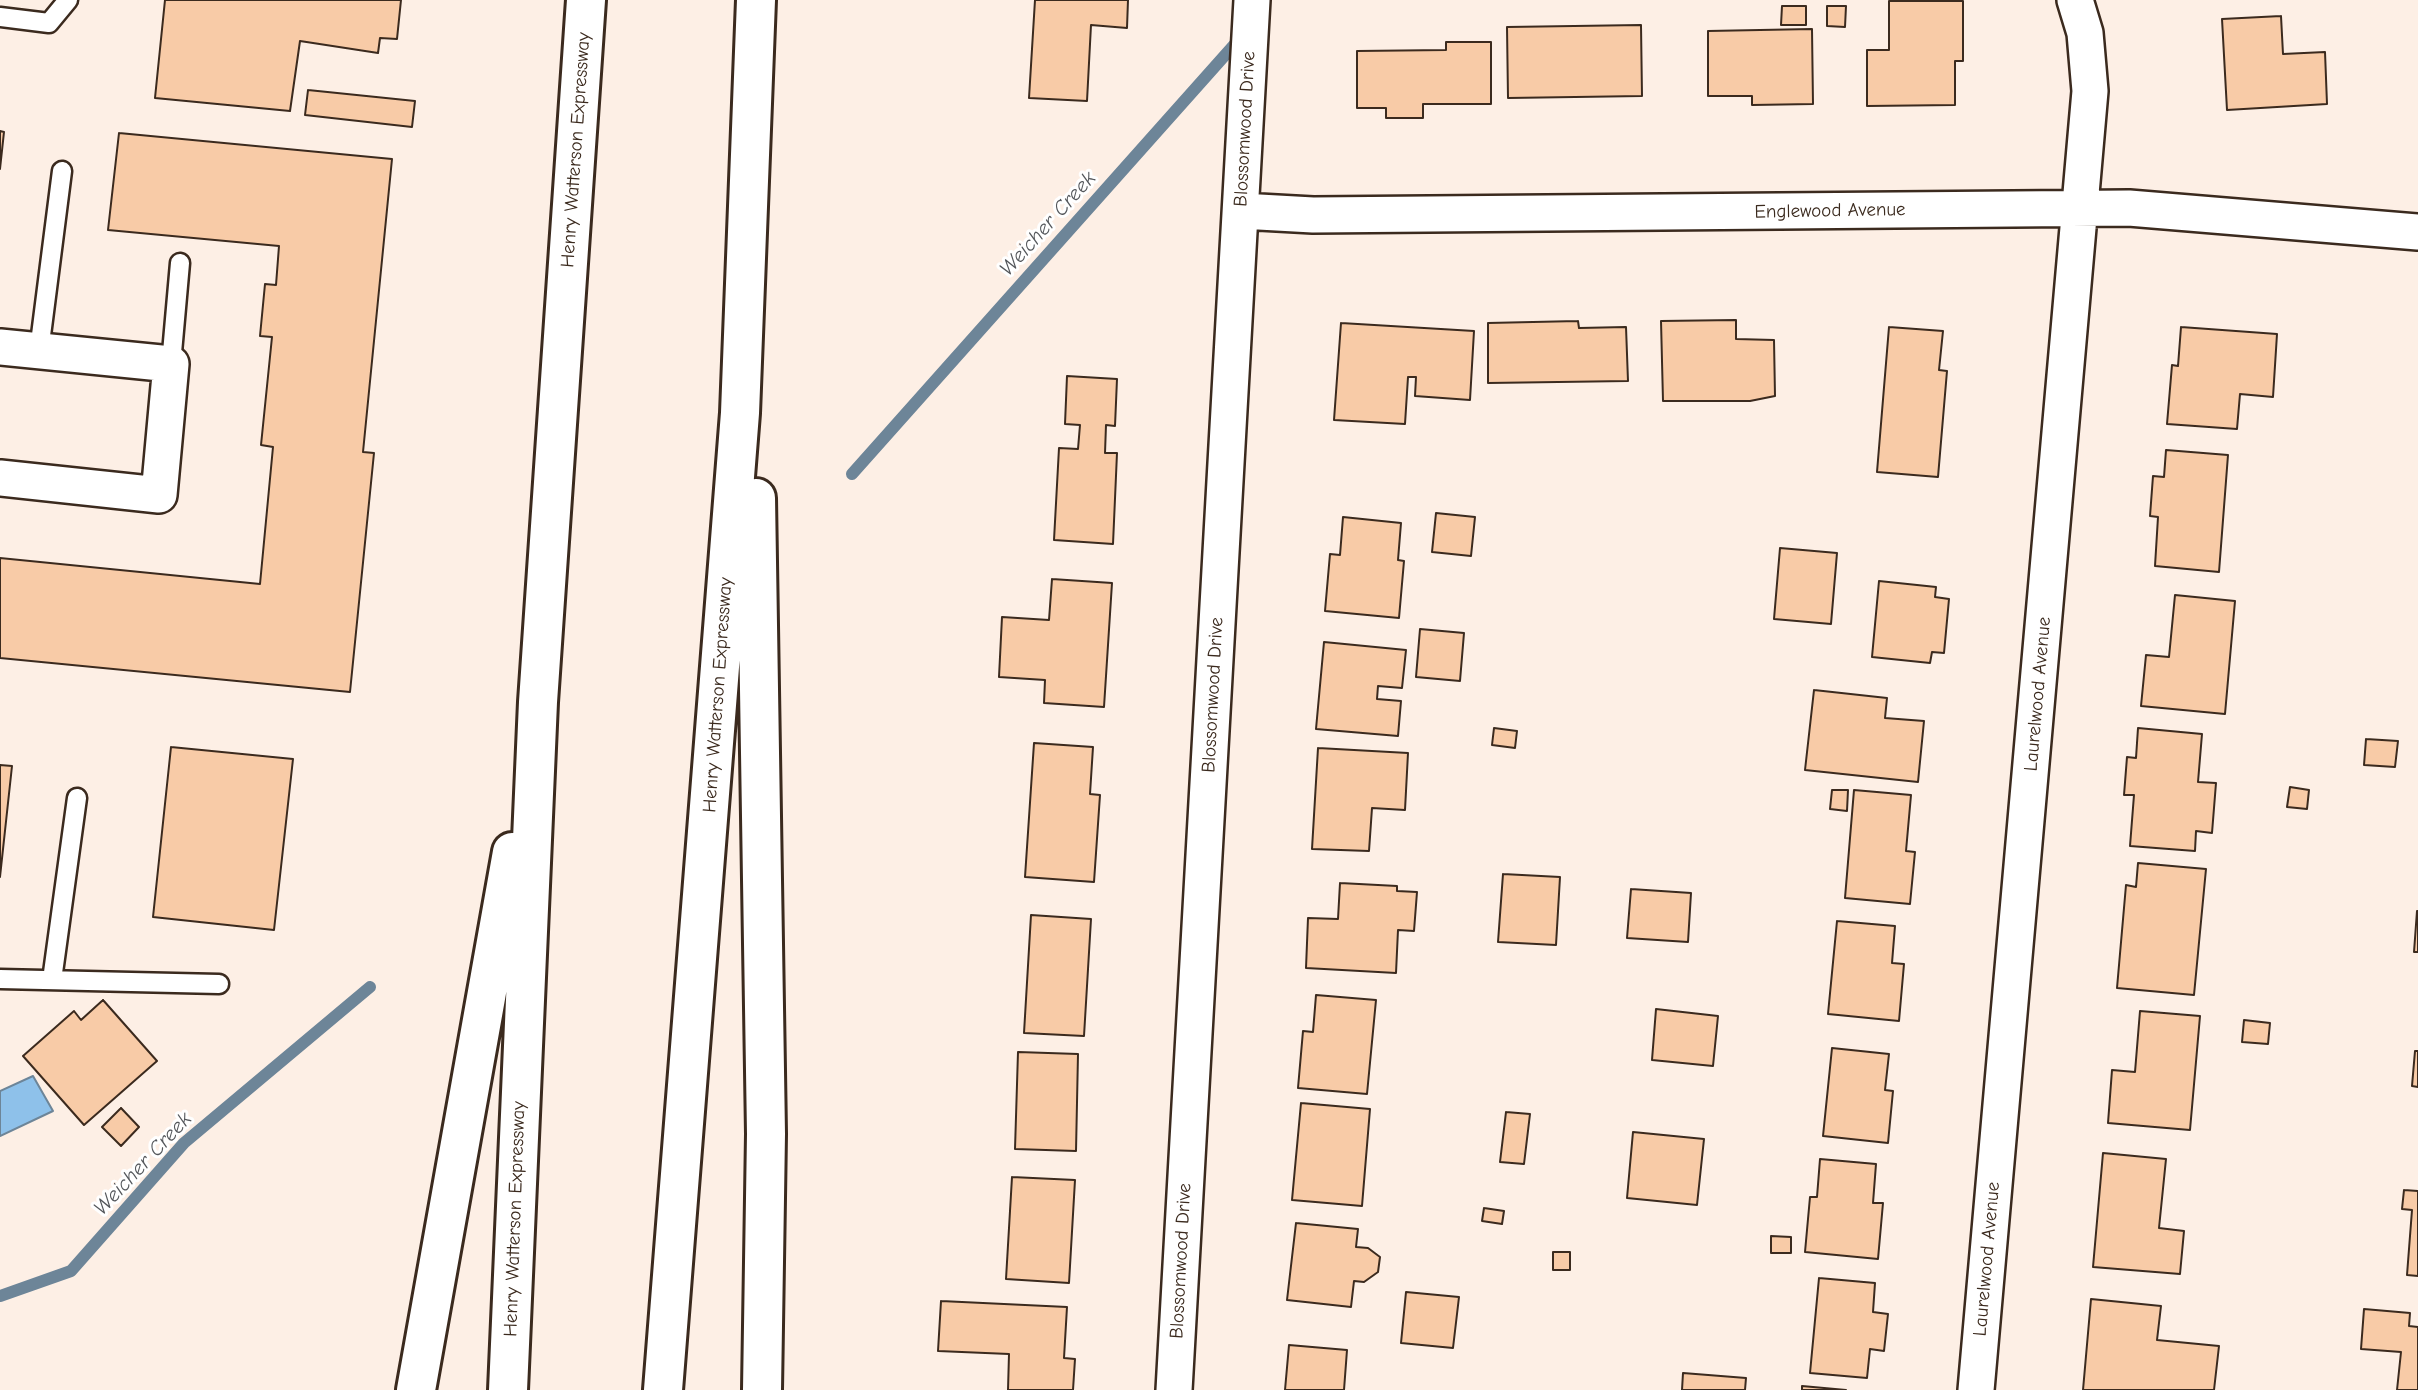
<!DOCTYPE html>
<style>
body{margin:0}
canvas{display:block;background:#fdefe5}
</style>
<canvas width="2418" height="1390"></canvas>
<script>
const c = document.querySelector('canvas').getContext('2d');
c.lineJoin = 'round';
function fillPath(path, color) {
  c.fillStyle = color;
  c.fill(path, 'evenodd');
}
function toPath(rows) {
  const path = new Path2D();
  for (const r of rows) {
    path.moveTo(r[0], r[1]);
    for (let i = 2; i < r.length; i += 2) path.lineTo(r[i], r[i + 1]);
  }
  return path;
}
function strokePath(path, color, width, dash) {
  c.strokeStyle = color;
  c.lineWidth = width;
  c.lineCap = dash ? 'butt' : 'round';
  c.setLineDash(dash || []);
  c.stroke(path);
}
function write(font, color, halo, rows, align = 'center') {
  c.font = font + ' "Comic Neue",sans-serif';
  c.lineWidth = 6;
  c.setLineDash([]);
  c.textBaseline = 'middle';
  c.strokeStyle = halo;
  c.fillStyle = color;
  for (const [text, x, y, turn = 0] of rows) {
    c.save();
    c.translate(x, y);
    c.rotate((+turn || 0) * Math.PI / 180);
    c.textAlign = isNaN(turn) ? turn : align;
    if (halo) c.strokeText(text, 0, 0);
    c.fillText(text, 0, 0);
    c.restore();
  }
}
const water = toPath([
 [33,1076,53,1111,0,1136,0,1091,33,1076]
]);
fillPath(water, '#8ec1ea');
strokePath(water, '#6d8598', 2);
strokePath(toPath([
 [852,474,1243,35],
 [0,1296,71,1271,184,1143,370,987]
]), '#6d8598', 12);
const building = toPath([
 [165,0,401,0,397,39,380,38,378,53,300,41,290,111,155,98,165,0],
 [1035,0,1128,0,1127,28,1091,25,1087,101,1029,98,1035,0],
 [1889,1,1963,1,1963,61,1955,61,1955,105,1867,106,1867,50,1889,50,1889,1],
 [1782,6,1806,6,1806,25,1781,25,1782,6],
 [1827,6,1846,6,1845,27,1827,26,1827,6],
 [2281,16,2283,54,2325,52,2327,104,2227,110,2222,19,2281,16],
 [1641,25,1642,96,1508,98,1507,27,1641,25],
 [1812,29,1813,104,1752,105,1752,96,1708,96,1708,31,1812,29],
 [1446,42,1491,42,1491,104,1423,104,1423,118,1386,118,1386,108,1357,108,1357,51,1446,50,1446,42],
 [308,90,415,101,412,127,305,115,308,90],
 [0,131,4,132,0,169,0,131],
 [119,133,392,159,363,452,374,453,350,692,0,658,0,558,260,584,273,447,261,445,272,337,260,336,265,284,276,285,279,246,108,230,119,133],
 [1736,320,1736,339,1774,340,1775,396,1750,401,1663,401,1661,321,1736,320],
 [1578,321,1579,328,1626,327,1628,381,1488,383,1488,323,1578,321],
 [1341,323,1474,331,1470,400,1415,396,1416,377,1408,377,1405,424,1334,420,1341,323],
 [1889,327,1943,331,1939,370,1947,371,1938,477,1877,472,1889,327],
 [2181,327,2277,334,2273,397,2240,394,2237,429,2167,424,2172,365,2178,366,2181,327],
 [1067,376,1117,379,1115,426,1106,425,1105,453,1117,453,1113,544,1054,540,1059,448,1078,449,1080,425,1065,424,1067,376],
 [2166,450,2228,455,2219,572,2155,566,2158,517,2150,516,2153,476,2164,477,2166,450],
 [1436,513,1475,517,1471,556,1432,552,1436,513],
 [1343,517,1401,523,1398,560,1404,561,1399,618,1325,611,1330,554,1340,555,1343,517],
 [1780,548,1837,553,1831,624,1774,619,1780,548],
 [1052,579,1112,583,1104,707,1044,703,1045,680,999,677,1002,617,1049,620,1052,579],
 [1879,581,1936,587,1935,597,1949,599,1944,653,1932,652,1930,663,1872,657,1879,581],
 [2175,595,2235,601,2225,714,2141,706,2146,655,2169,657,2175,595],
 [1420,629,1464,633,1460,681,1416,677,1420,629],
 [1324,642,1406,650,1402,688,1378,686,1377,699,1401,701,1398,736,1316,729,1324,642],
 [1814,690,1887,698,1885,718,1924,721,1918,782,1805,770,1814,690],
 [1494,728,1517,731,1515,748,1492,745,1494,728],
 [2138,728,2202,734,2198,782,2216,783,2212,833,2196,831,2195,851,2130,846,2134,795,2124,795,2127,757,2136,758,2138,728],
 [2366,739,2398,741,2395,767,2364,765,2366,739],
 [1034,743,1093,747,1090,794,1100,795,1094,882,1025,877,1034,743],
 [171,747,293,759,274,930,153,917,171,747],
 [1318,748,1408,753,1405,810,1372,808,1369,851,1312,849,1318,748],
 [0,765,12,766,0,877,0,765],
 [2290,787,2309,790,2307,809,2287,807,2290,787],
 [1832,790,1848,790,1847,811,1830,809,1832,790],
 [1854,790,1911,795,1906,851,1915,852,1910,904,1845,898,1854,790],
 [2138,863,2206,869,2194,995,2117,988,2126,885,2136,887,2138,863],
 [1503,874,1560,877,1556,945,1498,942,1503,874],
 [1340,883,1397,886,1397,891,1417,892,1414,931,1398,930,1396,973,1306,968,1308,918,1338,919,1340,883],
 [1631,889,1691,893,1688,942,1627,938,1631,889],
 [2417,911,2418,911,2418,952,2414,952,2417,911],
 [1031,915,1091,919,1084,1036,1024,1033,1031,915],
 [1837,921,1895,926,1892,963,1904,964,1899,1021,1828,1014,1837,921],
 [1316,995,1376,1000,1367,1094,1298,1088,1303,1031,1313,1032,1316,995],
 [103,1000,157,1061,84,1125,23,1056,74,1011,81,1020,103,1000],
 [1656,1009,1718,1016,1713,1066,1652,1060,1656,1009],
 [2140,1011,2200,1016,2190,1130,2108,1123,2112,1070,2135,1072,2140,1011],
 [2244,1020,2270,1023,2268,1044,2242,1042,2244,1020],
 [1832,1048,1889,1054,1885,1090,1893,1091,1888,1143,1823,1136,1832,1048],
 [2415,1051,2418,1051,2418,1087,2412,1086,2415,1051],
 [1018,1052,1078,1054,1076,1151,1015,1149,1018,1052],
 [1301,1103,1370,1109,1362,1206,1292,1200,1301,1103],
 [121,1108,139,1127,121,1146,102,1127,121,1108],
 [1506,1112,1530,1114,1524,1164,1500,1162,1506,1112],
 [1633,1132,1704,1139,1697,1205,1627,1198,1633,1132],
 [2103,1153,2166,1159,2159,1228,2184,1231,2180,1274,2093,1267,2103,1153],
 [1820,1159,1876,1164,1873,1203,1883,1203,1878,1259,1805,1252,1810,1197,1817,1197,1820,1159],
 [1012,1177,1075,1180,1069,1283,1006,1279,1012,1177],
 [2404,1190,2418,1191,2418,1276,2407,1275,2412,1210,2402,1209,2404,1190],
 [1484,1208,1504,1211,1502,1224,1482,1221,1484,1208],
 [1296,1223,1358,1229,1356,1247,1368,1248,1380,1257,1378,1272,1364,1282,1354,1281,1351,1307,1287,1300,1296,1223],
 [1771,1236,1791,1237,1791,1253,1771,1253,1771,1236],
 [1553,1252,1570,1252,1570,1270,1553,1270,1553,1252],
 [1819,1278,1875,1283,1873,1312,1888,1314,1884,1351,1870,1349,1867,1378,1810,1373,1819,1278],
 [1406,1292,1459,1297,1453,1348,1401,1343,1406,1292],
 [2091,1299,2161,1306,2157,1340,2219,1346,2214,1390,2083,1390,2091,1299],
 [941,1301,1067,1307,1064,1358,1075,1359,1073,1390,1008,1390,1009,1354,938,1351,941,1301],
 [2364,1309,2410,1313,2409,1326,2418,1327,2418,1390,2397,1390,2401,1352,2361,1349,2364,1309],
 [1289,1345,1347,1350,1344,1390,1285,1390,1289,1345],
 [1683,1373,1746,1378,1745,1390,1682,1390,1683,1373],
 [1802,1386,1846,1390,1802,1390,1802,1386]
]);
fillPath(building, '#f8cba7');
strokePath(building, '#3b2a1e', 2);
const service = toPath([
 [0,17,49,23,68,0],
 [39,351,62,171],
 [171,364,180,263],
 [0,979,219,984],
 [52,980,77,798]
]);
const minor = toPath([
 [1241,211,1313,215,2129,208,2418,232],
 [0,347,171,364,159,495,0,478],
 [1174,1390,1252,0],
 [1976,1390,2090,91,2085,33,2075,0]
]);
const motorway = toPath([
 [756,498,766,1134,762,1390],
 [416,1390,512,852],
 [508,1390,538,702,586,0],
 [663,1390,740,413,756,0]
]);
strokePath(service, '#3b2a1e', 23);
strokePath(minor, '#3b2a1e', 40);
strokePath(motorway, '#3b2a1e', 44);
strokePath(service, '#fff', 18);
strokePath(minor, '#fff', 35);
strokePath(motorway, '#fff', 38);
write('19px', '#3b2a1e', '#fff', [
 ["Blossomwood Drive",1245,129,-87],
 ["Henry Watterson Expressway",576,150,-86],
 ["Englewood Avenue",1830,211,-1],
 ["Laurelwood Avenue",2038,694,-85],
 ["Henry Watterson Expressway",718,695,-86],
 ["Blossomwood Drive",1213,695,-87],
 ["Henry Watterson Expressway",515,1219,-88],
 ["Laurelwood Avenue",1987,1259,-85],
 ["Blossomwood Drive",1181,1261,-87]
]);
write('italic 21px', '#54575b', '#fff', [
 ["Weicher Creek",1048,224,-48],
 ["Weicher Creek",143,1164,-47]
]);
</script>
